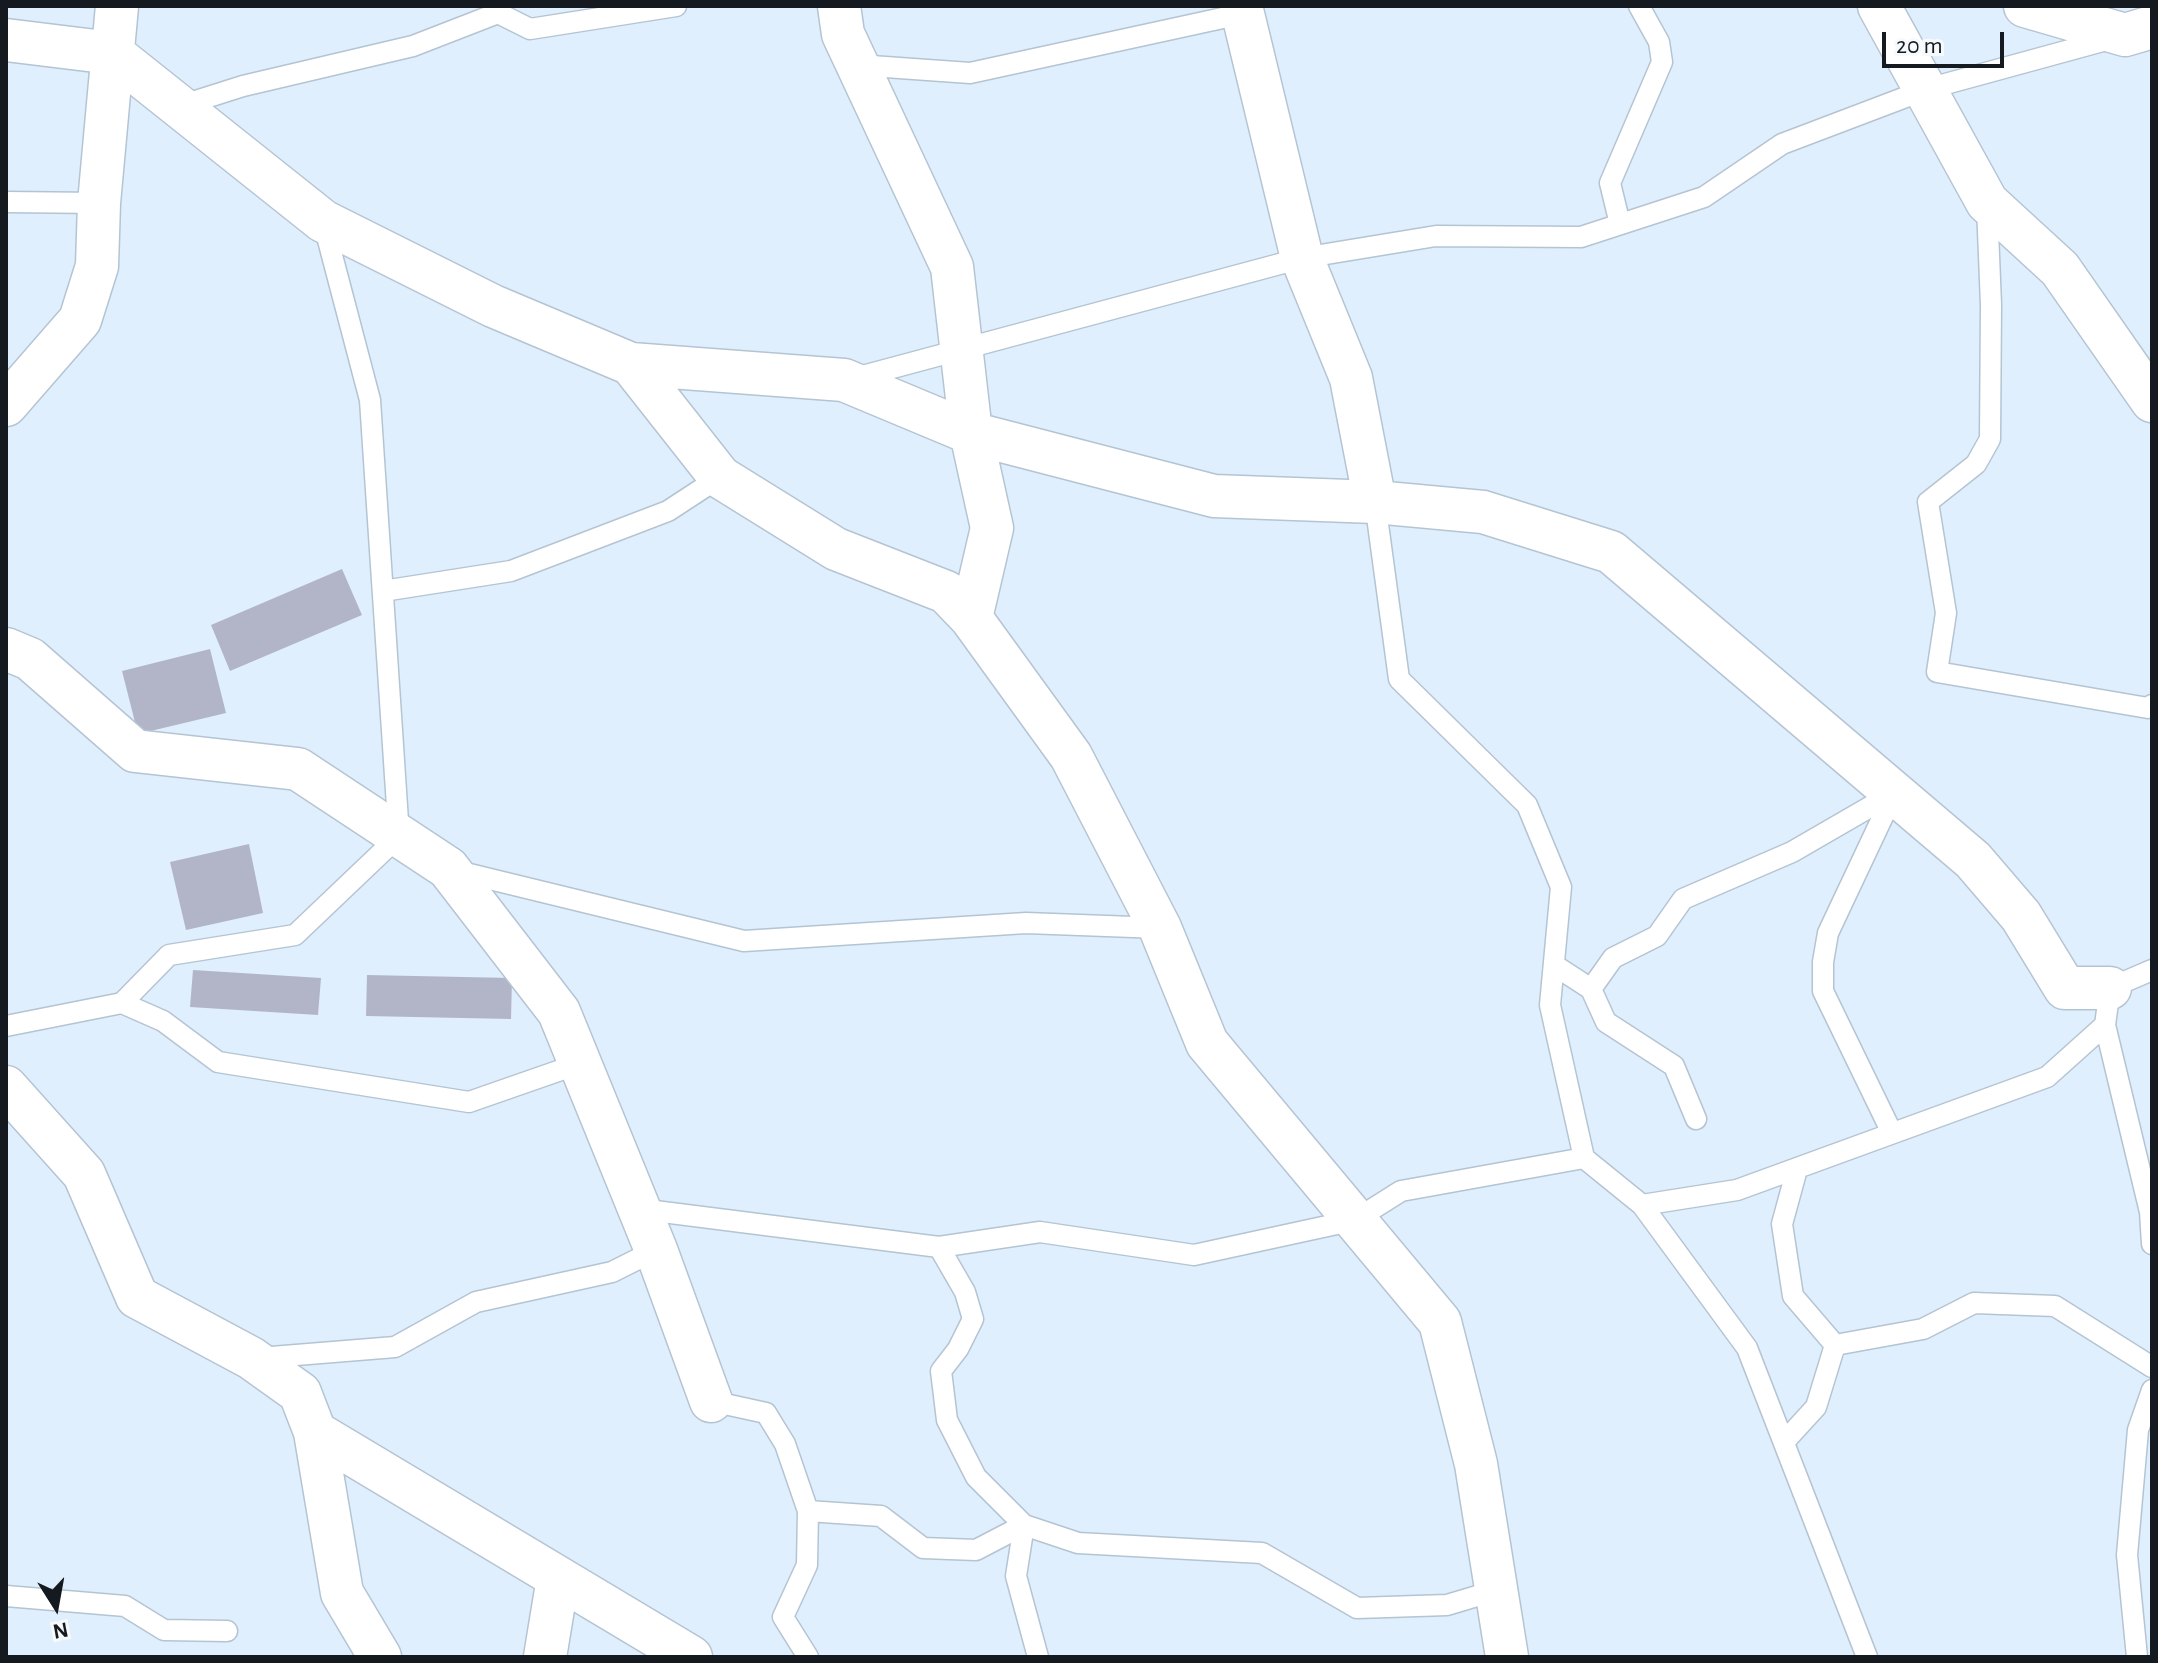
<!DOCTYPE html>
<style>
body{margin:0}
#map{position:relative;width:2158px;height:1663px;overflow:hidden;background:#dfeffd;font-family:"Alegreya Sans",sans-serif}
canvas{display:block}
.frame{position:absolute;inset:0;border:8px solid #141a1f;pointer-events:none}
.north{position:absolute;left:16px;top:1567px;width:80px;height:80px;-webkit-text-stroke:6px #f7fafd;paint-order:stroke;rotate:169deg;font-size:22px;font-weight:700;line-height:32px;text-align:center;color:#141a1f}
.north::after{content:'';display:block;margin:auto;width:28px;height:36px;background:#141a1f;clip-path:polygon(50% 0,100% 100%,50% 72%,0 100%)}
.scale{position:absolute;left:1882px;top:32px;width:122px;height:36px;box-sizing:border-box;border:4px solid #141a1f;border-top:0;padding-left:10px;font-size:24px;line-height:28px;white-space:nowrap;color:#141a1f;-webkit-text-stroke:6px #f7fafd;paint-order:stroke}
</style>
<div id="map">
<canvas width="2158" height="1663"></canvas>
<div class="frame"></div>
<div class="north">N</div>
<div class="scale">20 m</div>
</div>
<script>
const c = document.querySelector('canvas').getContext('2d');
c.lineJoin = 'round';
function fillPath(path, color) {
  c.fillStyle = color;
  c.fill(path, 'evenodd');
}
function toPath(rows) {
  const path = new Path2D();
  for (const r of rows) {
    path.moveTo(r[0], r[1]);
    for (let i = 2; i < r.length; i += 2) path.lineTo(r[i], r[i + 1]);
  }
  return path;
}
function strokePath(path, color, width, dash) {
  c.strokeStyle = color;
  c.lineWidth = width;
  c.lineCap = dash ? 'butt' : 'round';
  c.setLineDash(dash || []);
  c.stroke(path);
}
fillPath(toPath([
 [342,569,362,615,230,671,211,625],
 [210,649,226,713,138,734,122,671],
 [249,844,263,913,186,930,170,862],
 [193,970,321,978,318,1015,190,1007],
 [367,975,512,978,511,1019,366,1016]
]), '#b2b5c7');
const service = toPath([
 [857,65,970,73,1241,14],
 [180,106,243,86,413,46,498,13,530,29,676,6],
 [6,202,99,203],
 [1987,206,1991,305,1990,439,1976,464,1928,502,1946,613,1937,672,2148,708,2152,705],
 [1620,224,1610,183,1662,62,1659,42,1639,6],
 [855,378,1302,258,1436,236,1581,237,1704,197,1782,144,1927,89,2110,39],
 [1375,502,1399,679,1527,805,1561,887,1550,1005,1584,1158],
 [383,591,511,571,668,511,720,477],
 [457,871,744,941,1026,923,1160,928],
 [1554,965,1591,989,1606,1022,1674,1066,1696,1119],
 [1591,989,1613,958,1657,936,1683,899,1792,852,1894,793],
 [122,1003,163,1021,218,1062,469,1102,581,1063],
 [2105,1025,2150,1212,2152,1244],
 [6,1026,122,1003,169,955,295,935,399,836,370,400,324,225],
 [1892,1133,1823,991,1823,962,1828,933,1894,793],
 [1797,1169,1782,1224,1793,1296,1835,1345],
 [1642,1205,1737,1190,2047,1077,2105,1025,2110,988,2152,970],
 [639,1209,939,1247,1040,1232,1194,1255,1355,1220,1401,1191,1584,1158,1642,1205,1747,1348,1867,1657],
 [939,1247,965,1292,973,1319,958,1349,941,1371,947,1420,976,1477,1024,1525,1078,1543,1262,1553,1357,1608,1447,1605,1497,1590],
 [259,1358,395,1347,476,1302,612,1272,656,1250],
 [711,1401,766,1413,785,1444,808,1511,807,1565,783,1617,808,1657],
 [1784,1442,1816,1407,1835,1345,1923,1329,1974,1303,2055,1306,2152,1367],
 [808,1511,881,1516,923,1548,976,1550,1024,1525],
 [1024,1525,1016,1576,1038,1657],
 [6,1596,125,1606,164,1630,227,1631],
 [2137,1657,2127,1555,2138,1430,2152,1390]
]);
const minor = toPath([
 [839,6,843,34,952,267,971,433,992,528,971,618],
 [1241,6,1302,258,1351,378,1375,502],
 [1879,6,1987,202,2060,269,2152,401],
 [2025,6,2125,35,2152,27],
 [6,40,112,53,323,221,493,306,631,364,844,380,971,433,1214,496,1375,502,1483,512,1611,552,1973,860,2021,916,2065,988,2110,988],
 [631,364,720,477,836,549,946,592,971,618,1071,756,1160,928,1207,1043,1440,1322,1476,1464,1507,1657],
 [6,405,80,320,97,266,99,203,117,6],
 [6,649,30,659,135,751,298,769,448,868,559,1012,656,1250,711,1401],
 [6,1087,84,1174,137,1297,251,1358,300,1393,315,1432,691,1657],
 [315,1432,342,1593,380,1657],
 [545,1657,558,1578]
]);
strokePath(service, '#b5c4d2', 23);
strokePath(minor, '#b5c4d2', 45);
strokePath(service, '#fff', 20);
strokePath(minor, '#fff', 42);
</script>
